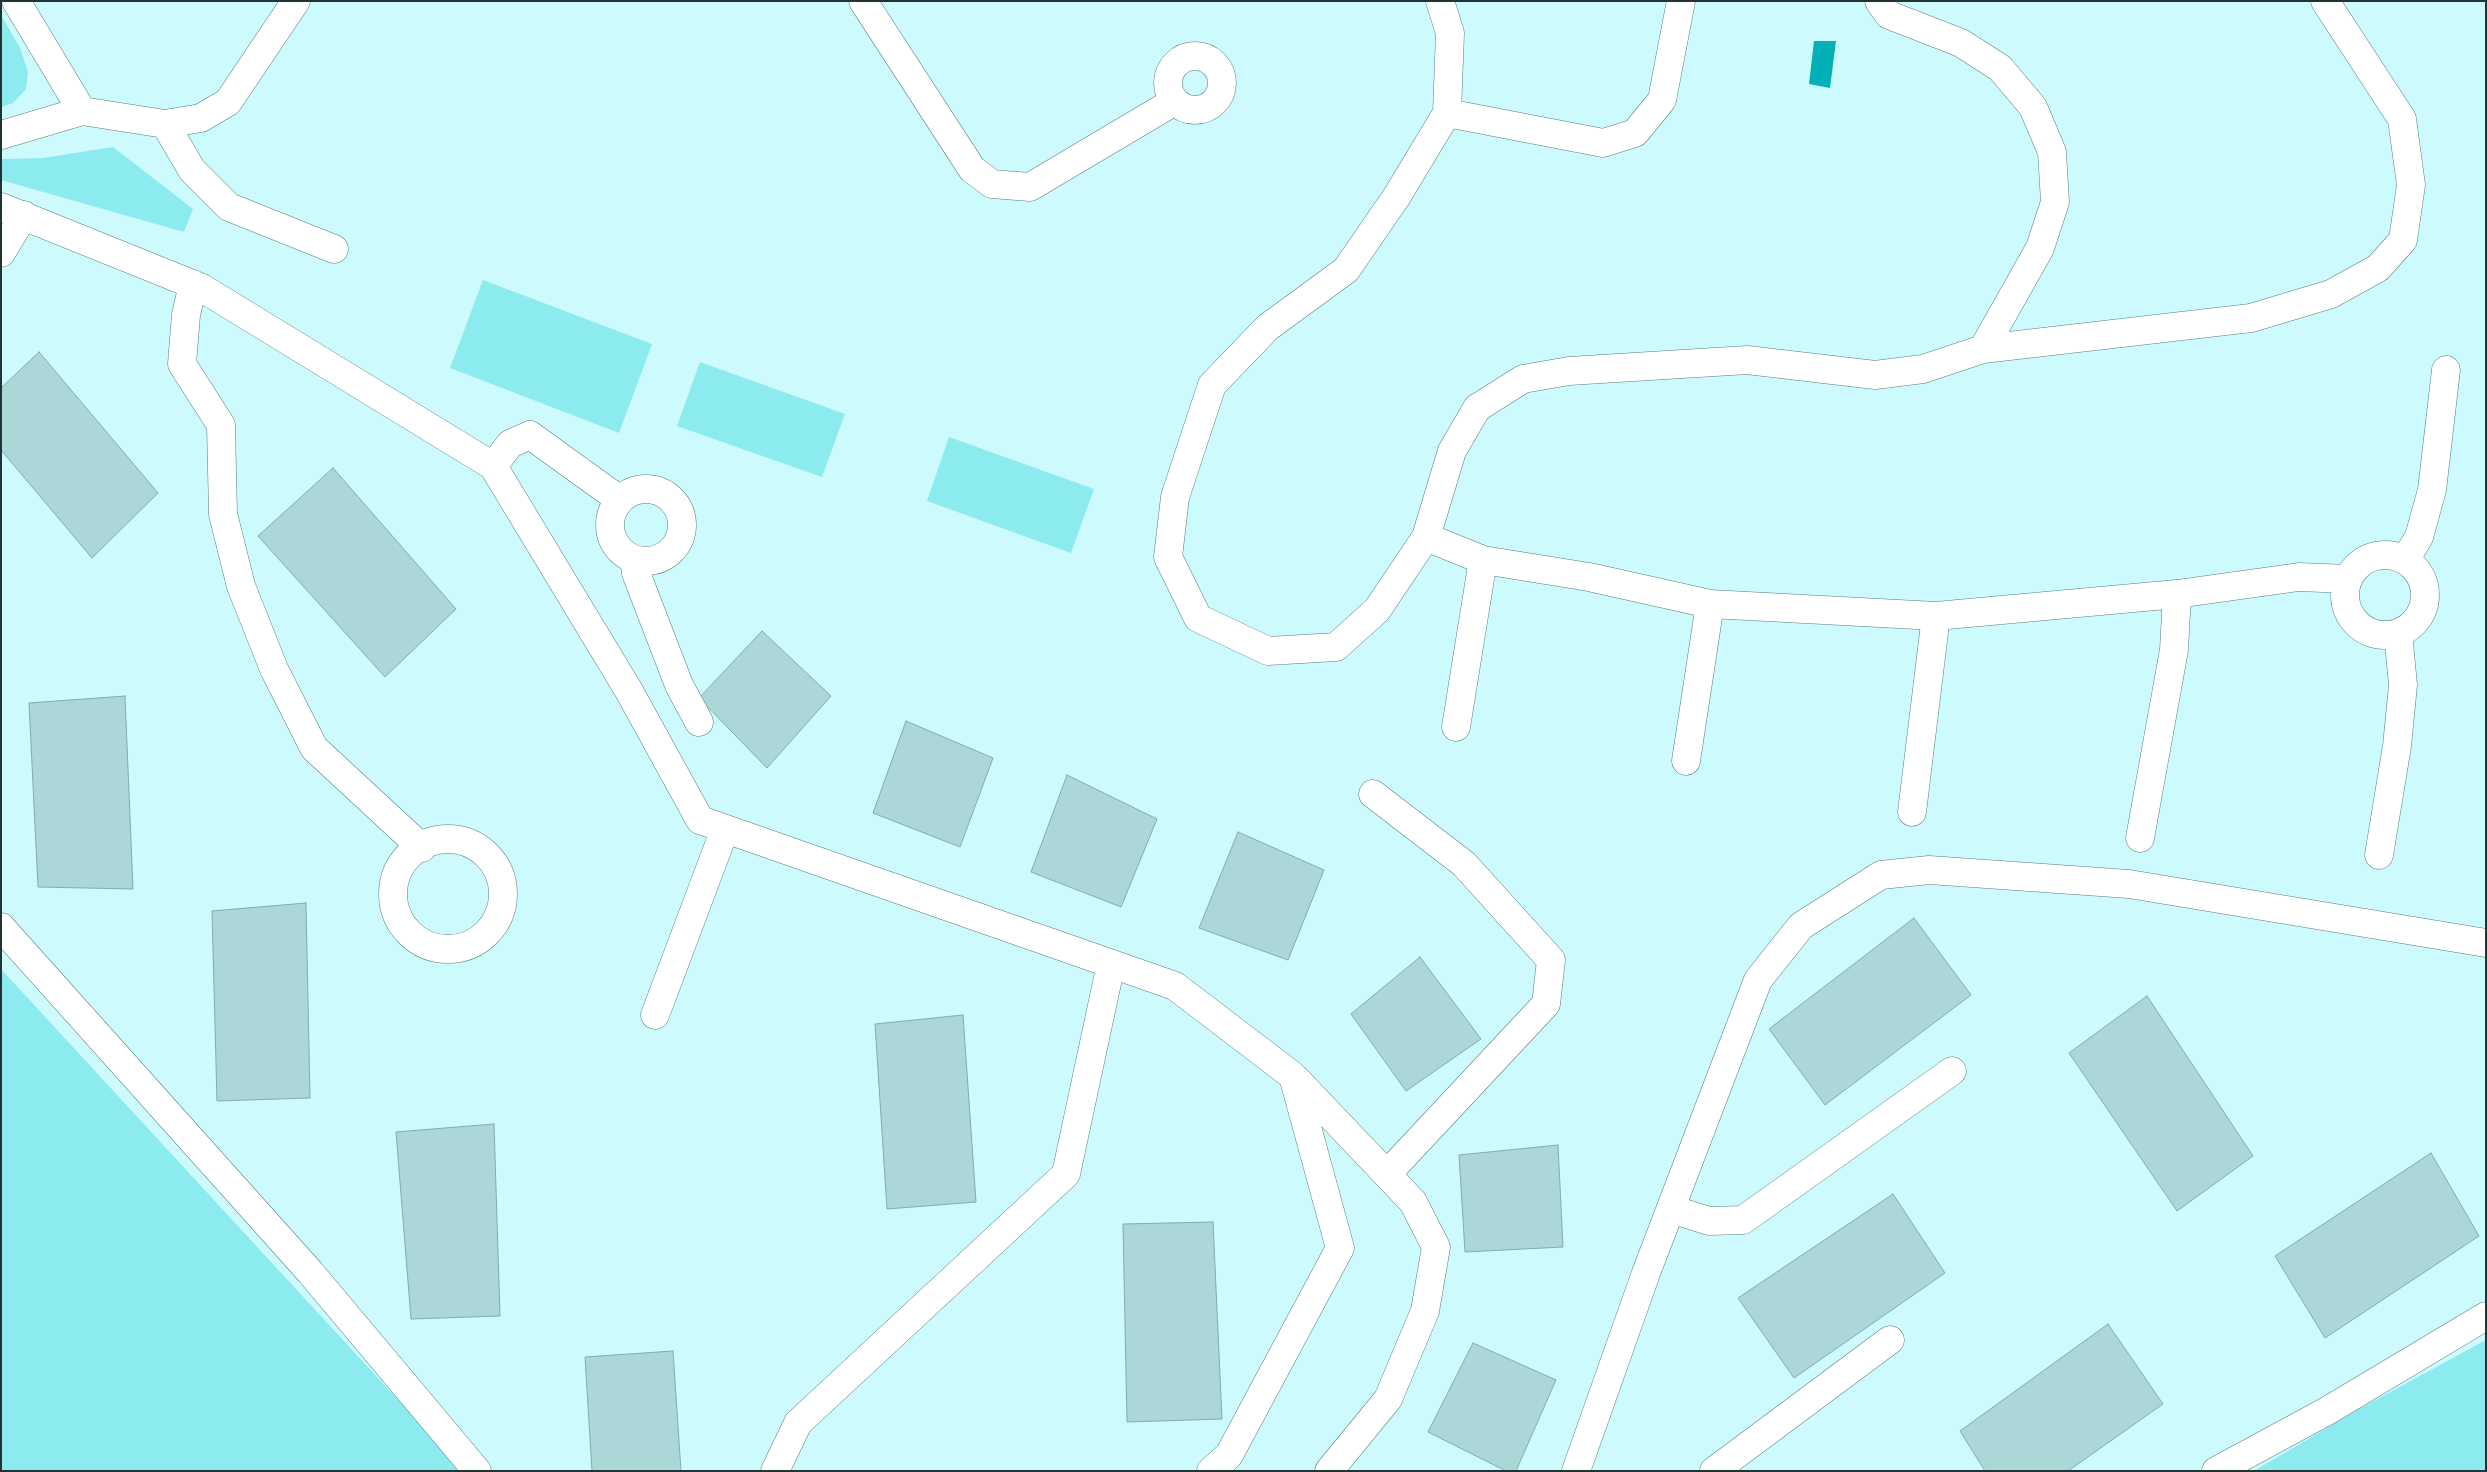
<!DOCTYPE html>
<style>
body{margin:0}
#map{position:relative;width:2487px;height:1472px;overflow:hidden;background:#cdfafc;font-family:"IBM Plex Serif",serif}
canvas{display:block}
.frame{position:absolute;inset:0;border:2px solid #213333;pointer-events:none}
</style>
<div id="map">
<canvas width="2487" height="1472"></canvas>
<div class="frame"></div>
</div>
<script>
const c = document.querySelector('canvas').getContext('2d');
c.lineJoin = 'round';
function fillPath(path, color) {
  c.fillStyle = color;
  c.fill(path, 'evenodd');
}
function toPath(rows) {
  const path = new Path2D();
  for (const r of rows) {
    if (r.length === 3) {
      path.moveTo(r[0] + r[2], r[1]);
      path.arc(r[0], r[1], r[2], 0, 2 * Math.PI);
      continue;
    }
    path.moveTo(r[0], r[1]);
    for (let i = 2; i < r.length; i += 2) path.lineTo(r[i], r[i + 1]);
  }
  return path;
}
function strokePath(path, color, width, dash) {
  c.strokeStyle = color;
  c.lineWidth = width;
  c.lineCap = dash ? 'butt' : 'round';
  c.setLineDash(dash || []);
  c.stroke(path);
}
fillPath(toPath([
 [1,15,20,48,28,72,26,89,13,103,1,107],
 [113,147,193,209,184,232,1,180,1,159,43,158],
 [483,280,652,344,619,433,450,368],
 [700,362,845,414,822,477,677,426],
 [949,437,1094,489,1071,553,927,501],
 [1,969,425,1429,458,1471,1,1471],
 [2486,1340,2486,1471,2254,1471,2359,1409]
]), '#8bebef');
fillPath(toPath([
 [1814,41,1836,41,1830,88,1809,84]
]), '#02b1b6');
const building = toPath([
 [39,352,158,493,92,558,1,450,1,388,39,352],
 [333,468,456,609,385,677,258,536,333,468],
 [762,631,831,696,767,768,699,698,762,631],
 [125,696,133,889,38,887,29,703,125,696],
 [906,721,993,758,960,847,873,813,906,721],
 [1067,775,1157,819,1121,907,1031,872,1067,775],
 [1238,832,1324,870,1288,960,1199,928,1238,832],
 [306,903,310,1098,217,1101,212,911,306,903],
 [1914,918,1971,995,1825,1105,1769,1029,1914,918],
 [1420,957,1481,1039,1406,1091,1351,1014,1420,957],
 [2147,996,2253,1156,2177,1211,2069,1053,2147,996],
 [963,1015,976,1202,887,1209,875,1024,963,1015],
 [494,1124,500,1316,411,1319,396,1132,494,1124],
 [1558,1145,1563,1247,1465,1252,1459,1155,1558,1145],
 [2431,1153,2479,1236,2325,1338,2275,1256,2431,1153],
 [1893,1194,1945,1273,1794,1378,1738,1298,1893,1194],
 [1213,1222,1222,1419,1127,1422,1123,1224,1213,1222],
 [2108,1324,2163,1404,2068,1471,1985,1471,1960,1431,2108,1324],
 [1473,1343,1556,1380,1516,1471,1506,1471,1428,1432,1473,1343],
 [673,1351,681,1471,592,1471,585,1357,673,1351]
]);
fillPath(building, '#abd7d9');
strokePath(building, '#81acad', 1);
const minor = toPath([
 [16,1,82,111,165,124,201,118,228,102,296,1],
 [863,1,972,169,992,184,1030,187,1175,101],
 [1440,1,1450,33,1447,113,1397,196,1346,270,1268,327,1212,385,1175,497,1168,557,1198,618,1268,651,1336,647,1377,610,1426,537,1452,451,1477,408,1523,379,1569,371,1747,360,1875,375,1923,369,1983,349,2251,318,2331,294,2378,268,2403,240,2411,185,2402,119,2325,1],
 [1879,1,1889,15,1961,43,2000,68,2033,107,2052,152,2055,202,2040,248,1983,349],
 [1195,83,27],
 [1447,113,1603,143,1635,133,1662,100,1681,1],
 [165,124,192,170,229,207,334,249],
 [1,135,82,111],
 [1,207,202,288,493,466,629,691,700,820,1175,986,1293,1076,1340,1248,1229,1455,1211,1471],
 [1,253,24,215],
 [193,284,186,315,182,364,221,425,223,514,241,586,274,669,314,748,422,848],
 [493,466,510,444,530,435,620,500],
 [646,525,36],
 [1426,537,1483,560,1589,577,1710,604,1936,616,2177,594,2299,577,2348,579],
 [2385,595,40],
 [634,559,636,573,679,685,699,722],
 [2405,560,2419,537,2432,490,2446,370],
 [1456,727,1483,560],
 [1686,761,1710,604],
 [1373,794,1464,864,1551,960,1546,1004,1387,1174],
 [1912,812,1936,616],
 [2140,838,2174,650,2177,594],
 [448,894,55],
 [2379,855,2397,746,2403,685,2398,633],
 [1,927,310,1272,477,1471],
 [655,1015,725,829],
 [1296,1079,1413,1202,1436,1247,1425,1311,1388,1399,1329,1471],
 [1671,1209,1709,1221,1743,1220,1952,1071],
 [775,1471,798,1423,1066,1174,1111,964],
 [1576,1471,1646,1273,1758,980,1801,926,1881,875,1929,870,2129,884,2486,943],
 [1714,1471,1890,1340],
 [2216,1471,2327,1411,2486,1316]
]);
strokePath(minor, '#547e7f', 29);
strokePath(minor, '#fff', 28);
</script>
